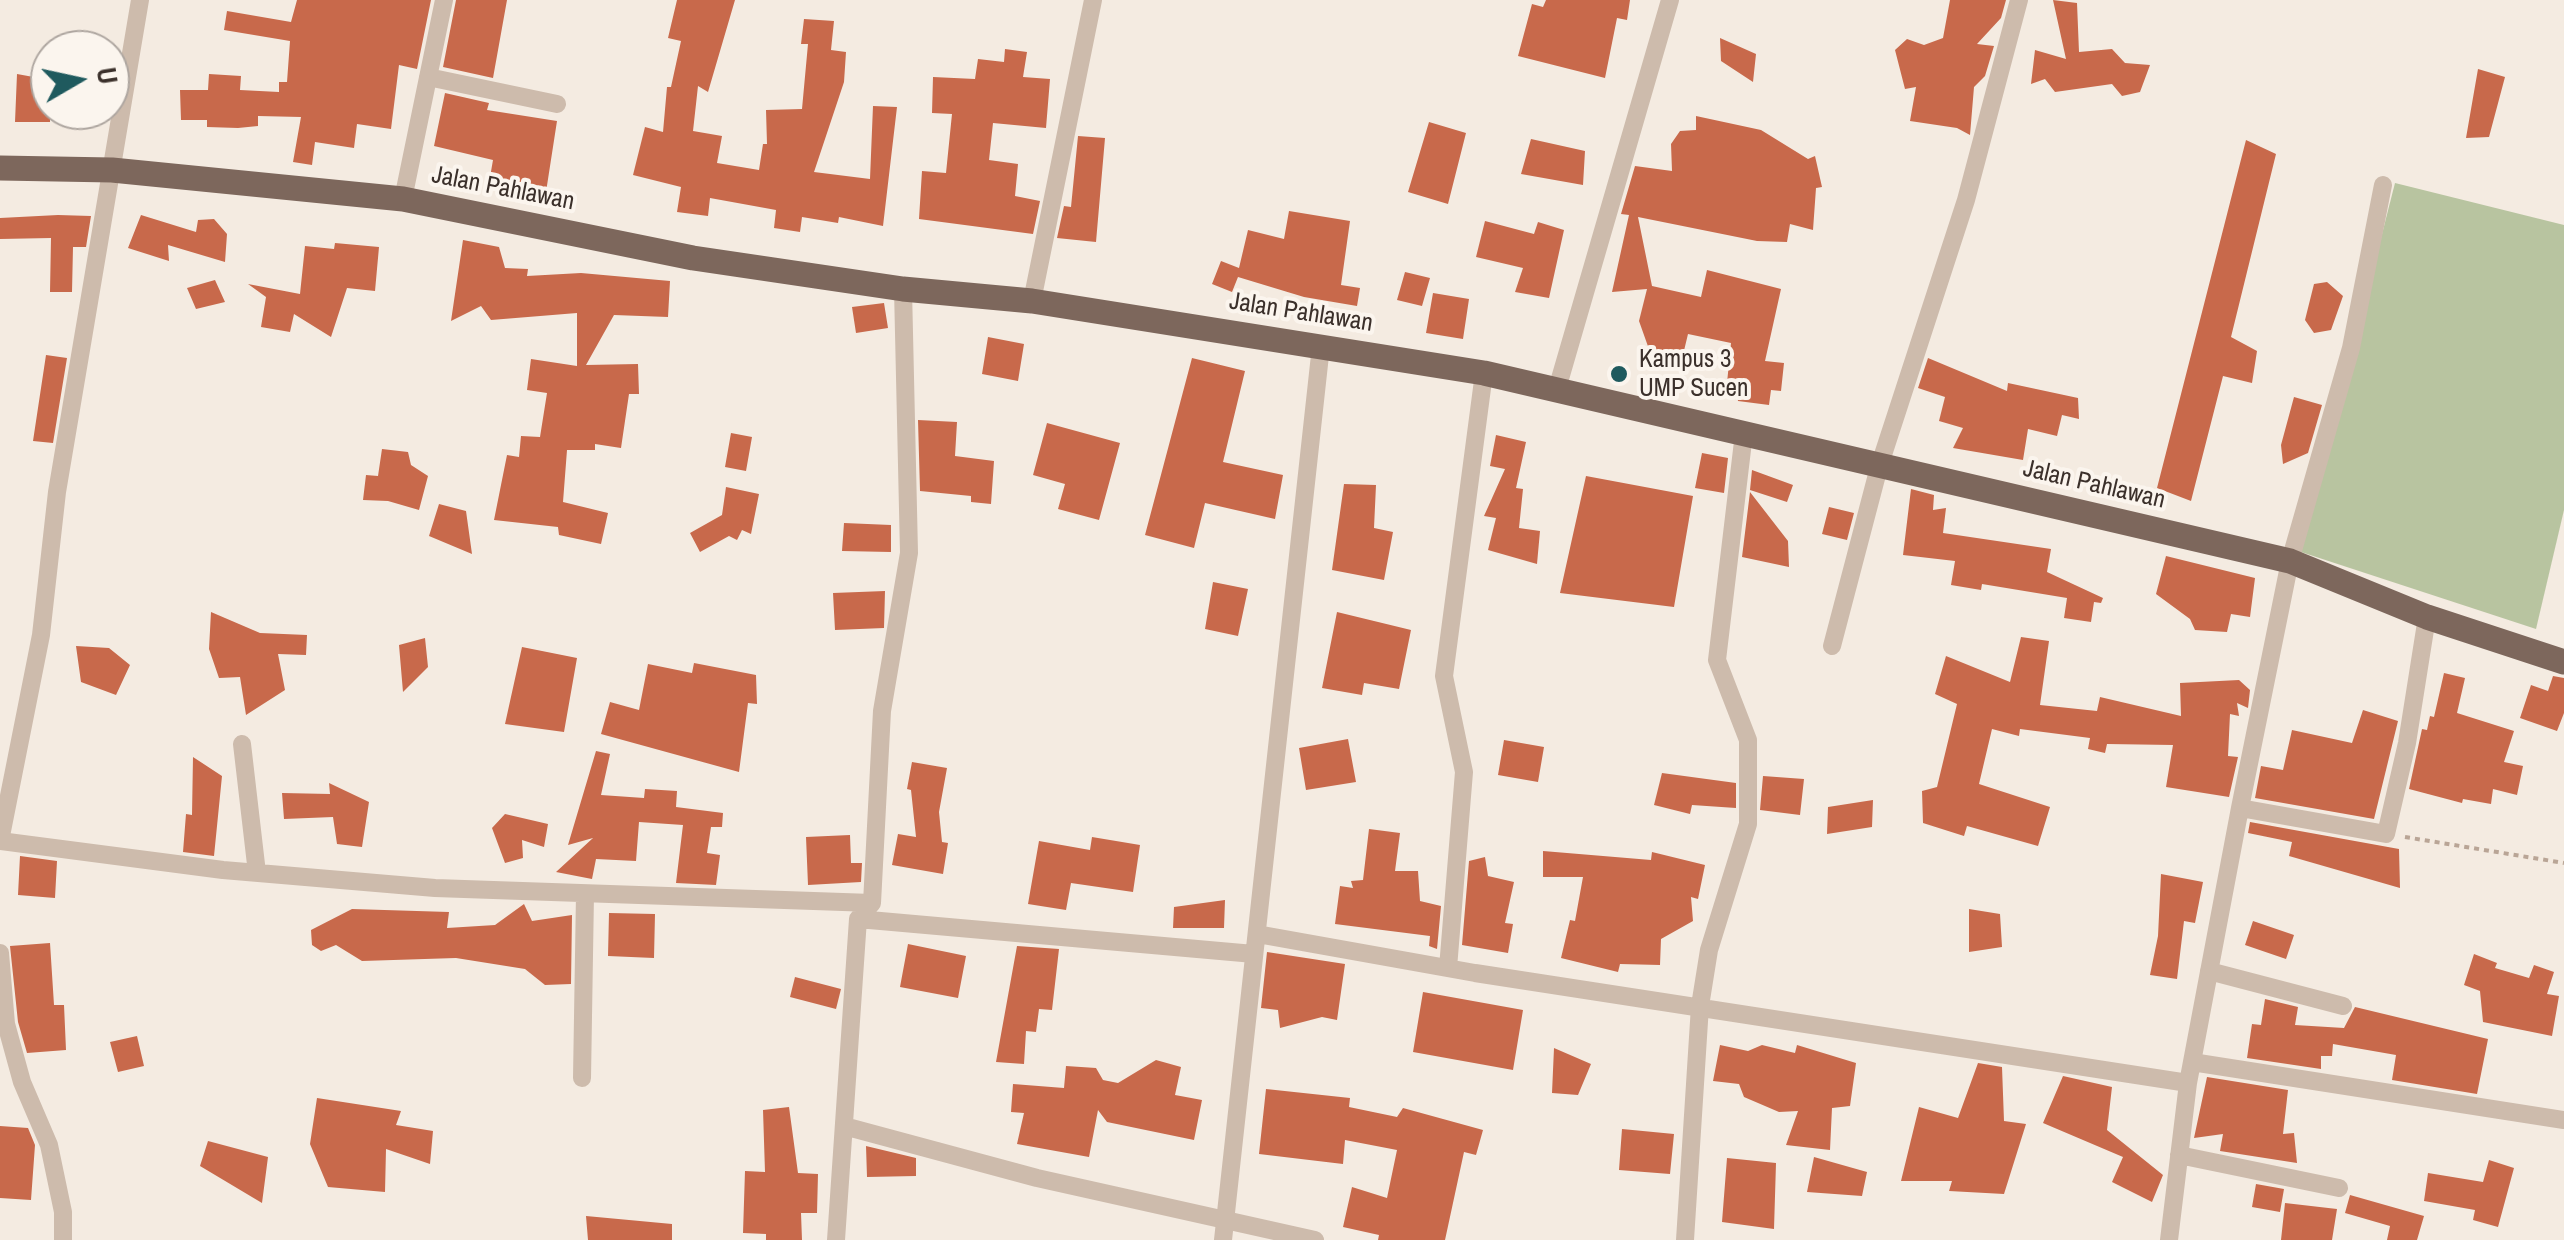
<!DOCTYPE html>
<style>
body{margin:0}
#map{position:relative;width:2564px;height:1240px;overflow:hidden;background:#f4ebe1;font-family:"Archivo Narrow",sans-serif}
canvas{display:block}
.north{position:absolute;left:30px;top:30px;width:100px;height:100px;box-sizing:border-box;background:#fbf5ee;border:2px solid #aea6a0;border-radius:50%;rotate:81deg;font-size:28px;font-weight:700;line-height:40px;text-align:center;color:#3b302b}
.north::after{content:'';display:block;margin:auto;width:35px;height:45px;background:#1f5a5e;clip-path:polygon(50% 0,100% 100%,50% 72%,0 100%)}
</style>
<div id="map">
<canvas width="2564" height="1240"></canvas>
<div class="north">U</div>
</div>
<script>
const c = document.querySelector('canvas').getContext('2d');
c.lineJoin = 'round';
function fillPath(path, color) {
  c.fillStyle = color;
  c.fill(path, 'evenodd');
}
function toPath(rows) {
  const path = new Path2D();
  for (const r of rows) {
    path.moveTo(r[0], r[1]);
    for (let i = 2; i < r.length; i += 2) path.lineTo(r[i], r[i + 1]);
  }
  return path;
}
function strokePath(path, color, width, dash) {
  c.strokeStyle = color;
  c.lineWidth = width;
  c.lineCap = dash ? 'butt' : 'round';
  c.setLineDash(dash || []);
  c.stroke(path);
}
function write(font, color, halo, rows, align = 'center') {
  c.font = font + ' "Archivo Narrow",sans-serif';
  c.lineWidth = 8;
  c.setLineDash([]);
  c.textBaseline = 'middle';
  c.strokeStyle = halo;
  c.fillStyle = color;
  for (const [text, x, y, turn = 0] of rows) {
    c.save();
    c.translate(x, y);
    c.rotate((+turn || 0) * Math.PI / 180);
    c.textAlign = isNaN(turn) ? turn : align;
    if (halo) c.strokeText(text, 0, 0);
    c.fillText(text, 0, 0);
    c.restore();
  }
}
fillPath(toPath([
 [2395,183,2564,225,2564,510,2536,629,2301,552]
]), '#b8c4a0');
fillPath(toPath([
 [297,0,431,0,417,69,399,65,391,129,357,124,354,148,315,142,312,165,293,162,301,117,258,116,258,126,238,128,207,127,207,120,181,120,180,90,208,90,209,74,241,76,240,90,279,92,279,82,287,82,290,41,224,30,227,11,291,22],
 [456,0,507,0,493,78,443,67],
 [677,0,735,0,708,92,698,86,693,131,722,136,717,163,759,170,763,144,767,144,766,110,802,109,808,44,801,44,804,19,834,21,831,50,846,52,844,82,814,172,870,179,873,106,897,107,883,226,839,217,838,223,802,217,800,232,774,228,776,210,710,198,708,216,677,212,681,187,633,175,645,127,663,132,667,87,671,87,681,41,668,38],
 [1546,0,1630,0,1627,20,1617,18,1605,78,1518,56,1532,4,1543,7],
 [1950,0,2006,0,2001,18,1977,44,1994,46,1985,76,1974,87,1970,135,1957,128,1910,121,1916,87,1905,89,1895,50,1907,39,1924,45,1943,38],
 [2053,0,2077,3,2079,52,2112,49,2125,63,2150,65,2140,92,2122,96,2112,84,2055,92,2045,79,2031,84,2035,50,2066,59],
 [1720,38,1756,54,1753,82,1721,61],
 [1005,49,1027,52,1023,77,1050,79,1046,128,993,123,989,160,1018,164,1015,196,1040,201,1033,234,919,219,922,171,946,173,952,114,932,113,933,77,975,79,978,59,1004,62],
 [2478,69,2505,77,2489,137,2466,138],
 [17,74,50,80,50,122,15,122],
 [445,93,489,103,487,110,557,121,546,192,489,183,493,160,434,146],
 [1696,116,1761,130,1808,159,1815,156,1822,187,1816,188,1813,230,1790,224,1787,242,1757,241,1638,217,1652,286,1701,297,1707,270,1781,289,1765,361,1784,363,1781,391,1771,390,1769,405,1738,401,1736,388,1727,383,1731,343,1688,334,1682,359,1650,352,1639,321,1647,289,1612,292,1629,215,1621,214,1635,166,1672,171,1671,144,1680,131,1696,130],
 [1429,122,1466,133,1448,204,1408,192],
 [1078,136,1105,138,1096,242,1057,238,1064,206,1071,207],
 [1531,139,1585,151,1583,185,1521,174],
 [2246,140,2276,154,2231,337,2257,351,2252,383,2223,376,2191,501,2157,488],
 [1289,211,1350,221,1341,285,1360,288,1357,306,1304,297,1238,277,1232,292,1212,284,1221,261,1239,268,1248,230,1284,239],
 [58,215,91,216,86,247,73,247,72,292,50,292,51,238,0,239,0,218],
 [141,215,196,232,198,220,214,219,227,234,225,262,168,245,169,261,128,248],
 [1485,221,1534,234,1538,222,1564,230,1549,298,1515,292,1523,268,1476,257],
 [463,240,499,247,505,268,528,269,527,276,581,273,670,281,668,317,614,315,586,365,638,364,639,394,629,394,621,448,595,444,595,450,567,450,563,502,608,513,601,544,559,535,558,527,494,520,507,455,519,457,521,436,540,437,547,393,527,390,531,359,577,366,577,313,491,320,481,306,451,321],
 [335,243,379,247,375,291,347,288,331,337,294,314,290,332,261,327,266,297,248,284,300,294,305,246,334,249],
 [1405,272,1430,278,1422,306,1397,300],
 [215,280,225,302,196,309,187,288],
 [2327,282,2343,296,2331,330,2314,333,2305,320,2314,284],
 [1433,293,1469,299,1463,339,1426,333],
 [884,303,888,328,856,333,852,307],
 [988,337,1024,344,1018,381,982,374],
 [46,355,67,358,53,443,33,441],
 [1192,358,1245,371,1223,462,1283,475,1275,519,1205,503,1194,548,1145,535],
 [1928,358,2007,391,2008,383,2078,398,2079,419,2062,415,2057,436,2028,429,2023,460,1953,448,1963,428,1939,421,1945,397,1918,388],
 [2294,397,2322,405,2308,453,2283,464,2281,445],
 [918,420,957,422,955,456,994,461,991,504,971,502,971,496,920,491],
 [1047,423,1120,443,1099,520,1058,509,1065,484,1033,475],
 [731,433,752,437,746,471,725,467],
 [1496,435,1526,442,1516,488,1523,489,1519,528,1540,531,1537,564,1488,550,1496,518,1484,516,1505,469,1490,466],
 [382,449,408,452,411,465,428,476,419,510,388,501,363,500,366,475,378,476],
 [1702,453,1728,458,1724,493,1695,488],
 [1752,470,1793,485,1787,502,1750,490],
 [1586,476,1693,496,1674,607,1560,593],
 [1344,484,1376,485,1374,528,1393,532,1384,580,1332,570],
 [726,487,759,494,751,534,742,530,737,540,729,536,700,552,690,533,722,515],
 [1911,489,1934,495,1933,510,1946,508,1943,533,2051,549,2047,572,2103,598,2101,603,2094,602,2091,622,2064,618,2067,598,1982,584,1981,590,1951,585,1955,561,1903,555],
 [1750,492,1788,541,1789,567,1742,557],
 [439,504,466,511,472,554,429,536],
 [1829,507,1854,513,1847,540,1822,534],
 [844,523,891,525,891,552,842,551],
 [2166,556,2255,578,2250,617,2231,614,2227,632,2195,630,2190,619,2156,594],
 [1213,582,1248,589,1238,636,1205,629],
 [885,591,884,628,835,630,833,593],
 [211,612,260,633,307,635,306,655,278,654,285,690,246,715,240,677,219,678,209,649],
 [1337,612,1411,630,1399,689,1364,683,1362,695,1322,688],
 [2021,637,2049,641,2040,705,2097,711,2100,697,2181,716,2180,683,2239,680,2250,690,2248,708,2237,703,2239,716,2230,714,2228,756,2238,757,2229,797,2166,787,2173,745,2107,744,2105,753,2088,749,2090,738,2020,729,2019,736,1992,729,1979,784,2050,807,2038,846,1967,826,1964,836,1923,823,1922,791,1937,787,1957,704,1935,694,1946,656,2010,682],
 [425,638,428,667,403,692,399,645],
 [76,646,109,648,130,665,116,695,81,682],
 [522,647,577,658,564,732,505,724],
 [694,663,756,675,757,704,748,703,739,772,601,734,610,702,639,710,648,664,692,673],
 [2444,673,2465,678,2457,713,2514,731,2504,762,2523,766,2517,795,2493,789,2491,804,2463,799,2462,803,2409,789,2422,729,2427,730,2430,716,2434,717],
 [2553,676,2564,678,2564,713,2557,731,2520,718,2531,685,2548,691],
 [2363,710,2398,721,2374,819,2255,798,2261,766,2283,770,2292,730,2352,743],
 [1348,739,1356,782,1306,790,1299,748],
 [1504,740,1544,747,1538,782,1498,775],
 [596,751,610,754,601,795,644,798,645,789,677,791,676,807,723,813,722,827,711,827,707,853,720,855,716,885,676,883,683,825,639,822,636,861,596,859,592,879,556,872,593,838,568,845],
 [193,757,222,776,214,856,183,852,186,814,192,815],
 [912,762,947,768,939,812,942,842,948,843,943,874,892,865,898,834,916,837,911,790,907,789],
 [1662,773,1736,783,1736,808,1692,805,1690,814,1654,805],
 [1763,776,1804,779,1800,815,1760,810],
 [329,783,369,802,362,847,337,844,333,817,284,819,282,793,330,794],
 [1873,800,1872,827,1827,834,1828,807],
 [505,814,548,824,544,847,522,840,523,858,505,863,492,828],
 [2250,822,2399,849,2400,888,2289,856,2292,842,2248,833],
 [1369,829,1400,833,1395,871,1418,871,1420,901,1441,906,1437,949,1429,946,1430,936,1335,924,1340,886,1353,888,1351,881,1363,880],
 [850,835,851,863,862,863,861,882,808,885,806,837],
 [1092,837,1140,845,1133,892,1071,883,1066,910,1028,904,1039,841,1090,850],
 [1543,851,1651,860,1652,852,1705,865,1698,899,1691,897,1693,921,1661,939,1660,965,1620,964,1618,972,1561,958,1570,920,1575,921,1583,877,1543,877],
 [20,856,57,861,55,898,18,895],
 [1485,857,1488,876,1514,882,1505,923,1513,924,1508,953,1462,945,1469,861],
 [2161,874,2203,882,2195,923,2184,921,2177,979,2150,975,2158,936],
 [1225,900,1224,928,1173,928,1174,907],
 [524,904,532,921,572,915,571,984,545,985,525,969,456,958,362,961,336,945,321,951,312,945,311,930,352,909,449,912,447,928,495,925],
 [1969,909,2000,914,2002,947,1969,952],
 [609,913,655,914,654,958,608,956],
 [2253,921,2294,935,2286,959,2245,945],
 [50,943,54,1005,64,1005,66,1050,27,1053,18,1022,10,946],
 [908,944,966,956,958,998,900,987],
 [1017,946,1059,949,1052,1010,1039,1009,1036,1032,1026,1031,1024,1064,996,1062],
 [1267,952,1345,964,1337,1020,1322,1017,1280,1028,1278,1010,1261,1008],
 [2474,954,2497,963,2495,968,2529,978,2534,965,2554,972,2547,994,2559,996,2552,1036,2483,1022,2480,991,2464,985],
 [795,977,841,989,836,1009,790,997],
 [1423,992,1523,1010,1513,1070,1413,1052],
 [2265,999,2298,1007,2295,1025,2344,1028,2355,1007,2488,1039,2477,1094,2392,1080,2396,1055,2333,1044,2332,1056,2321,1056,2321,1069,2247,1058,2252,1024,2261,1025],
 [137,1036,144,1066,118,1072,110,1042],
 [1720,1045,1748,1051,1762,1045,1795,1053,1797,1045,1856,1063,1850,1106,1832,1108,1830,1150,1786,1145,1798,1111,1779,1112,1744,1097,1739,1084,1713,1081],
 [1554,1048,1591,1064,1578,1095,1552,1093],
 [1156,1060,1181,1067,1175,1095,1202,1100,1194,1140,1107,1122,1098,1110,1089,1157,1017,1144,1024,1113,1011,1112,1013,1084,1064,1088,1066,1066,1096,1068,1103,1080,1118,1083],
 [1978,1063,2002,1067,2004,1121,2026,1124,2004,1194,1949,1191,1952,1181,1901,1181,1919,1107,1958,1118],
 [2063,1076,2112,1087,2107,1130,2163,1175,2152,1202,2112,1182,2123,1157,2043,1123],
 [2207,1077,2288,1090,2283,1134,2294,1133,2297,1163,2220,1151,2223,1134,2194,1138],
 [1266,1089,1350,1098,1349,1107,1397,1117,1403,1108,1483,1130,1476,1155,1464,1152,1445,1240,1378,1240,1379,1235,1343,1227,1352,1187,1387,1198,1397,1150,1345,1140,1343,1164,1259,1154],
 [317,1098,401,1111,396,1125,433,1131,430,1164,386,1149,385,1192,328,1187,310,1144],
 [789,1107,798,1173,818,1174,817,1213,801,1213,802,1240,766,1240,766,1234,743,1233,745,1171,765,1172,763,1110],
 [0,1126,28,1128,35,1145,31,1200,0,1198],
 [1622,1129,1674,1134,1670,1174,1619,1170],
 [208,1141,268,1157,262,1203,200,1166],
 [866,1146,916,1158,916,1176,867,1177],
 [1814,1157,1867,1172,1862,1196,1807,1192],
 [1727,1158,1776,1163,1774,1229,1722,1222],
 [2489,1160,2514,1168,2498,1227,2473,1220,2475,1210,2424,1201,2428,1173,2483,1182],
 [2256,1184,2284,1189,2280,1212,2252,1207],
 [2350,1195,2424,1216,2417,1240,2387,1240,2390,1226,2345,1213],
 [2285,1203,2337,1209,2332,1240,2281,1240],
 [586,1216,672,1224,672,1240,588,1240]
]), '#c8694b');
strokePath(toPath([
 [2405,837,2564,863]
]), '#b9a596', 4, [5, 5]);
strokePath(toPath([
 [428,77,557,104],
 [403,199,444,0],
 [1032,301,1093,0],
 [1557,389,1670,0],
 [1832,646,1879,467,1966,200,2019,0],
 [242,744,257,873],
 [2240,808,2386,834,2407,743,2427,617],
 [0,841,223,870,435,888,872,903],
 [0,841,41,635,57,492,140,0],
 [858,919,1254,954],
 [1257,934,1475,973,2188,1083],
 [0,953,6,1024,22,1082,49,1145,63,1212,63,1240],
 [1448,968,1464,772,1444,676,1484,373],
 [2209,971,2343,1006],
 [2192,1062,2564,1120],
 [582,1078,585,894],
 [844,1126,1037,1178,1315,1240],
 [2179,1155,2339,1188],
 [836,1240,858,919,872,903,882,711,909,553,903,289],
 [1223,1240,1321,346],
 [1685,1240,1700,1006,1709,950,1748,824,1748,740,1717,660,1744,433],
 [2169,1240,2188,1083,2240,808,2290,561,2351,348,2383,185]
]), '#cdbbac', 18);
strokePath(toPath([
 [0,168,112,170,403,199,693,258,903,289,1032,301,1484,373,2290,561,2427,617,2564,662]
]), '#7d675c', 25);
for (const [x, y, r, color] of [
 [1619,374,10,"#1f5a5e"]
]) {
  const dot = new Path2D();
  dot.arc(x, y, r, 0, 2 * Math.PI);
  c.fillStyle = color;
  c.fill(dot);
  strokePath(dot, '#fbf5ee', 4);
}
write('25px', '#3b302b', '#fbf5ee', [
 ["Jalan Pahlawan",503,189,11],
 ["Jalan Pahlawan",1301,313,9],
 ["Jalan Pahlawan",2094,485,13]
]);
write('25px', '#3b302b', '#fbf5ee', [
 ["Kampus 3",1639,360],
 ["UMP Sucen",1639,389]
], 'left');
</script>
